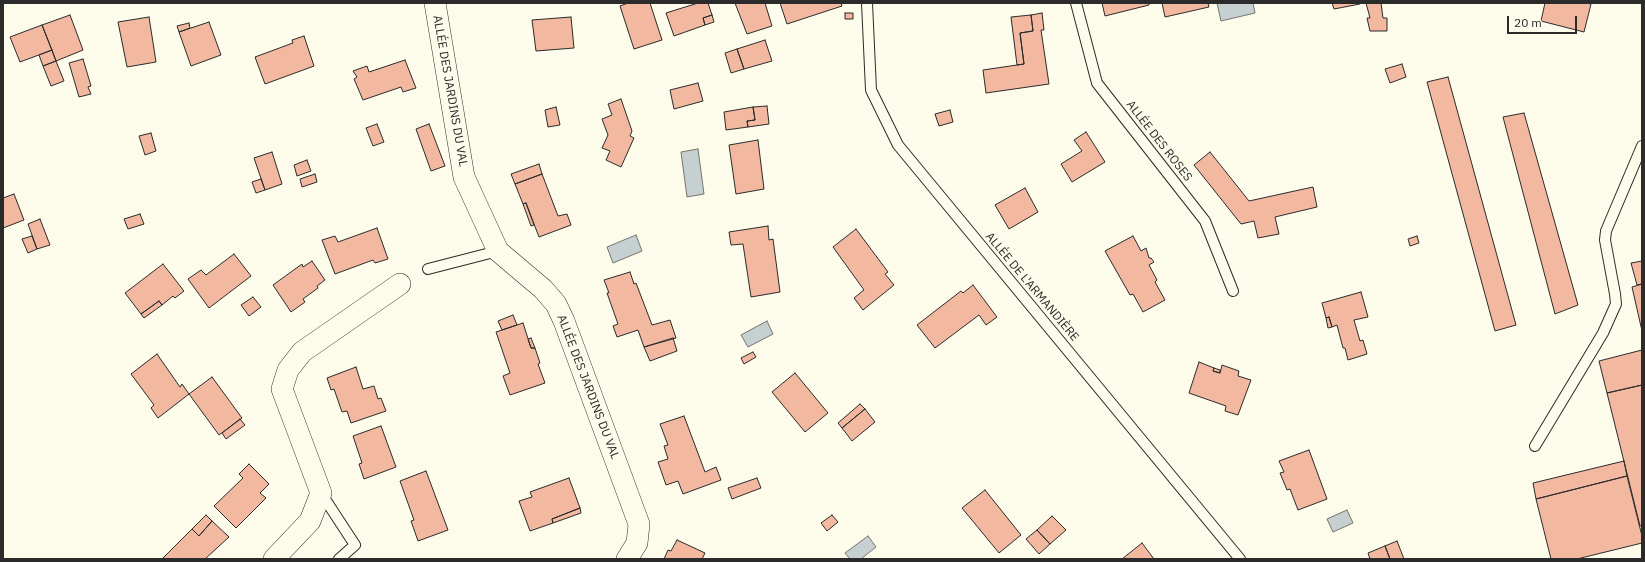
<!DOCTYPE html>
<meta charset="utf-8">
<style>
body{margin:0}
#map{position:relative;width:1645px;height:562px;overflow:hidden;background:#fdfbea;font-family:"IBM Plex Sans",sans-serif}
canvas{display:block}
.frame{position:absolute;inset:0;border:4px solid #2b2b2b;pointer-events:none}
.scale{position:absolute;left:1507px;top:16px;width:70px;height:18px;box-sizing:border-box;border:2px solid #2b2b2b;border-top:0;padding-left:5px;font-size:12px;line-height:14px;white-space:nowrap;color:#2b2b2b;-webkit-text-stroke:3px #fdfbea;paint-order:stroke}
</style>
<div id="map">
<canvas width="1645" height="562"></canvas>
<div class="frame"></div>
<div class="scale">20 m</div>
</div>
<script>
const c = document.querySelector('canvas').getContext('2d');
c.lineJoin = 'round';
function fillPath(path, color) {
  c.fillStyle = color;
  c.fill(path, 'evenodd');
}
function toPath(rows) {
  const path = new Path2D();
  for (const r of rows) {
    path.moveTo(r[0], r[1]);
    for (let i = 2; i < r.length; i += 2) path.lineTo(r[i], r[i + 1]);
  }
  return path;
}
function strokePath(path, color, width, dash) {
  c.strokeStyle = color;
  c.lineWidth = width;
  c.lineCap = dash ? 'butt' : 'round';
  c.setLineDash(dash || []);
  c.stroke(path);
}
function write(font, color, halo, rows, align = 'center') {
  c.font = font + ' "IBM Plex Sans",sans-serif';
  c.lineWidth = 3;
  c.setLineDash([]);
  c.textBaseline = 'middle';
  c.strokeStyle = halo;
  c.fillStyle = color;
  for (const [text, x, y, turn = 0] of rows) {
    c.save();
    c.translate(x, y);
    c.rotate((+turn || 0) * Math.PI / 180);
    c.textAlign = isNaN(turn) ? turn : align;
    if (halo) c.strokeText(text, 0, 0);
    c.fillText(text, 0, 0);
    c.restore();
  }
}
const water = toPath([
 [1217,3,1253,3,1255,13,1221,21,1217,3],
 [698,149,704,194,687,197,681,152,698,149],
 [636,235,642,251,613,263,607,247,636,235],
 [767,321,773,334,748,347,741,335,767,321],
 [1347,510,1353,523,1333,532,1327,519,1347,510],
 [868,536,876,547,861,559,850,559,845,553,868,536]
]);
fillPath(water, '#c7d0d0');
strokePath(water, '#74746e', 1);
const building = toPath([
 [628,3,650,3,662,40,634,49,620,6,628,3],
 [698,3,708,3,712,15,703,18,705,25,674,36,666,13,698,3],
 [735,3,765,3,772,26,747,34,735,3],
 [780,3,841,3,842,6,787,24,780,3],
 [1102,3,1149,3,1149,5,1105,16,1102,3],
 [1162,3,1208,3,1209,7,1165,17,1162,3],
 [1332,3,1360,3,1360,4,1334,9,1332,3],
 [1366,3,1381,3,1383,18,1387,18,1387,31,1370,31,1367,18,1370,18,1366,3],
 [1545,3,1586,3,1591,4,1584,32,1541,21,1545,3],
 [845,13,853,13,853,19,845,19,845,13],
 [1042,13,1044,30,1041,30,1049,84,986,93,983,70,1024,64,1020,33,1033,31,1031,15,1042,13],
 [70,15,83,50,56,61,42,25,70,15],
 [712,15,714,22,705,25,703,18,712,15],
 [1031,15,1033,31,1020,33,1024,64,1017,65,1011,17,1031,15],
 [149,17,156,62,127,67,118,22,149,17],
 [571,17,574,48,536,51,532,20,571,17],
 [209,22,221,55,191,66,179,32,209,22],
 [189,23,190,28,179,32,177,26,189,23],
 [42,25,52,50,20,62,10,37,42,25],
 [304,36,314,66,265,84,255,57,293,43,292,40,304,36],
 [765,40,772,61,744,69,737,49,765,40],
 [737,49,744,69,731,73,725,53,737,49],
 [52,50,56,61,43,66,39,55,52,50],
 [83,59,91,86,88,87,91,94,79,97,69,63,83,59],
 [405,60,416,88,403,92,401,87,363,100,354,79,357,77,353,71,367,66,369,72,405,60],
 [56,61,64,81,51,86,43,66,56,61],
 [1402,64,1406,77,1390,83,1385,69,1402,64],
 [1448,77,1516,325,1495,331,1427,82,1448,77],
 [698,83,703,101,674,109,670,90,698,83],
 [621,99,632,131,630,136,634,138,621,167,606,160,610,151,602,148,608,135,602,119,612,115,608,104,621,99],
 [767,106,769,124,748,127,747,121,755,120,753,107,767,106],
 [556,107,560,125,548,127,545,110,556,107],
 [753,107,755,120,747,121,748,127,726,130,724,112,753,107],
 [950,110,953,122,939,126,935,114,950,110],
 [1524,113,1578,305,1555,314,1503,117,1524,113],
 [377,124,384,142,373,146,366,128,377,124],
 [429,124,445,166,431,171,416,129,429,124],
 [1086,132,1105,162,1072,182,1061,164,1082,151,1074,140,1086,132],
 [151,133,156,151,145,155,139,136,151,133],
 [758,140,764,189,736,194,729,145,758,140],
 [272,152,282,184,265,190,254,158,272,152],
 [1210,152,1249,201,1313,187,1317,207,1275,217,1279,234,1258,238,1254,221,1241,224,1194,165,1210,152],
 [307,160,311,171,297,176,294,165,307,160],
 [539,164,542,174,515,184,511,174,539,164],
 [315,174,317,182,302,187,300,179,315,174],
 [542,174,558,216,567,214,571,225,539,237,526,203,523,204,515,184,542,174],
 [261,179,265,190,256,193,252,182,261,179],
 [1025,188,1038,212,1009,229,995,205,1025,188],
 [14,194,24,220,3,228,3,198,14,194],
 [526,203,534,225,531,226,523,204,526,203],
 [140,214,144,224,128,229,124,219,140,214],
 [40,219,50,245,37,249,28,224,40,219],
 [768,226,769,240,773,239,780,292,751,297,743,244,731,245,729,232,768,226],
 [377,228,388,259,375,263,373,260,335,274,322,240,335,236,338,242,377,228],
 [856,229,888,272,885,274,894,285,863,310,854,298,864,290,833,247,856,229],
 [32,236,37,249,28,253,22,239,32,236],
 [1133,236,1141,251,1146,248,1149,258,1151,258,1154,262,1149,265,1157,280,1155,282,1165,300,1143,312,1133,294,1130,295,1105,251,1133,236],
 [1417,236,1419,243,1410,246,1408,239,1417,236],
 [234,254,251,276,209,308,188,279,201,270,206,275,234,254],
 [312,261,325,280,317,286,318,288,303,299,305,302,291,312,273,285,302,264,303,267,312,261],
 [1642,261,1642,284,1637,285,1631,263,1642,261],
 [163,264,184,291,175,298,173,296,162,305,159,301,141,314,125,293,163,264],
 [630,272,634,284,636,283,652,325,670,320,676,338,644,347,638,330,617,337,613,326,618,324,607,293,609,293,604,280,630,272],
 [1642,284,1642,331,1632,287,1642,284],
 [973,285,997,317,986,325,979,315,935,348,917,325,961,291,963,293,973,285],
 [1361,292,1368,317,1354,320,1360,341,1363,340,1367,354,1348,360,1345,348,1343,348,1337,325,1332,327,1329,317,1326,318,1322,303,1361,292],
 [253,297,261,307,249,316,241,305,253,297],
 [159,301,162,305,144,318,141,314,159,301],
 [513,315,517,325,502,330,498,321,513,315],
 [1329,317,1332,327,1328,328,1326,318,1329,317],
 [523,323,531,348,535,348,540,363,538,364,545,383,510,395,503,376,510,373,496,332,523,323],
 [531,338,535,348,531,348,528,339,531,338],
 [673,338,677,351,650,361,644,347,673,338],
 [1642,350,1642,385,1607,393,1599,361,1642,350],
 [753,352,756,357,744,364,741,358,753,352],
 [157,354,180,387,182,384,189,394,158,418,151,408,154,405,131,374,157,354],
 [1199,362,1214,368,1213,371,1220,373,1222,365,1239,371,1238,376,1251,380,1238,415,1225,411,1226,406,1189,393,1199,362],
 [356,367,363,389,374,386,378,399,381,398,386,411,351,423,347,411,342,412,334,389,331,390,327,378,356,367],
 [1214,368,1220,370,1220,373,1213,371,1214,368],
 [795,373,828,413,805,432,772,392,795,373],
 [212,377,242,418,219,435,189,394,212,377],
 [1642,385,1642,525,1640,526,1607,393,1642,385],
 [860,404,865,409,842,428,838,423,860,404],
 [865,409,875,422,852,441,842,428,865,409],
 [684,416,705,472,716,467,721,480,683,494,678,481,666,485,658,462,668,459,664,446,668,445,660,424,684,416],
 [240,419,245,425,226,439,222,433,240,419],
 [381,426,396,467,364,479,359,464,362,463,353,436,381,426],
 [1309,450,1327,499,1298,510,1290,489,1287,490,1280,473,1284,472,1279,461,1309,450],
 [1624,461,1627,476,1536,499,1533,483,1624,461],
 [249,464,269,484,260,493,266,498,236,528,214,506,243,478,239,474,249,464],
 [426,471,448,530,418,541,411,521,414,520,400,481,426,471],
 [1627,476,1642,536,1642,543,1577,559,1551,559,1536,499,1627,476],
 [569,478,580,508,552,519,553,523,530,531,519,501,532,497,530,492,569,478],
 [757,478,761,488,732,499,728,488,757,478],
 [985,490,1021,535,999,553,962,508,985,490],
 [580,508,581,513,553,523,552,519,580,508],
 [206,515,212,521,199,536,192,529,206,515],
 [832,515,838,522,827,531,821,523,832,515],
 [1052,516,1066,530,1050,544,1037,530,1052,516],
 [212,521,229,537,205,559,162,559,192,529,199,536,212,521],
 [1037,530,1050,544,1039,554,1026,539,1037,530],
 [677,540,705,553,702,559,664,559,668,550,671,551,677,540],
 [1397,541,1404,559,1390,559,1385,546,1397,541],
 [1142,543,1154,559,1122,559,1142,543],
 [1385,546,1390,559,1370,559,1368,553,1385,546]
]);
fillPath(building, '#f2b8a0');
strokePath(building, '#2b2b2b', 1);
const lane = toPath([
 [867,3,871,90,898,145,1240,559],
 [1076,3,1097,83,1205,221,1233,291],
 [428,269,498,251],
 [1535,446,1603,333,1616,304,1615,294,1605,240,1606,231,1642,146],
 [321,493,355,545,339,559]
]);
const street = toPath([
 [435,3,464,177,498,251,543,289,556,304,564,321,639,524,637,543,627,559],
 [274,559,310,521,321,493,282,389,288,370,302,352,400,284]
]);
strokePath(lane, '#2b2b2b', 12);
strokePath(street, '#2b2b2b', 22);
strokePath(lane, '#fdfbea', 10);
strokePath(street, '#fdfbea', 21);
write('12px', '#2b2b2b', '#fdfbea', [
 ["ALLÉE DES JARDINS DU VAL",450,91,80],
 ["ALLÉE DES ROSES",1159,141,52],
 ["ALLÉE DE L'ARMANDIÈRE",1032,287,50],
 ["ALLÉE DES JARDINS DU VAL",588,387,69]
]);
</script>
